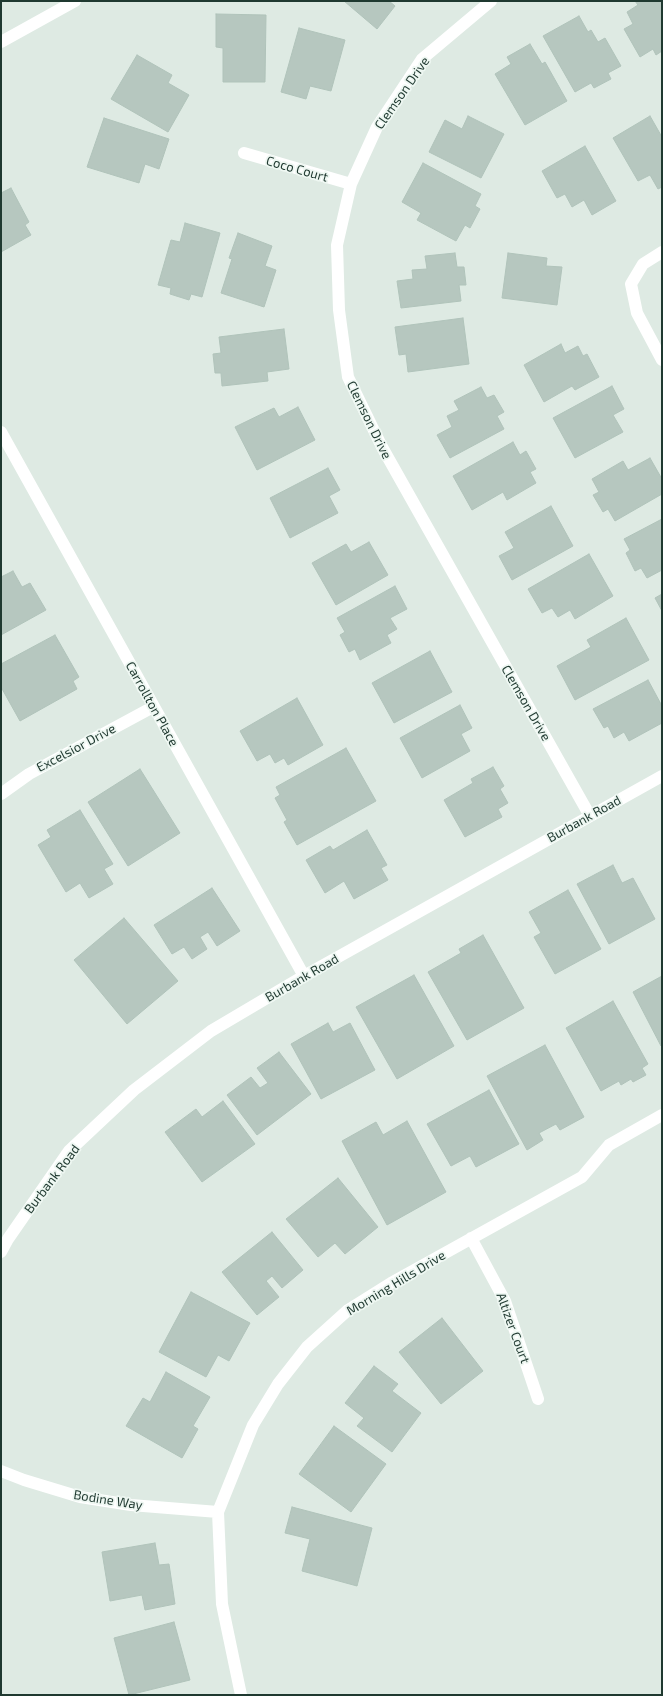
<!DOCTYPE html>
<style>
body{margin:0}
#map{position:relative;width:663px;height:1696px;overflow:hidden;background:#deeae3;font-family:"Exo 2",sans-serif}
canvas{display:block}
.frame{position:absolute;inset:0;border:2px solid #1f3930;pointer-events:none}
</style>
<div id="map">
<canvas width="663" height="1696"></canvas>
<div class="frame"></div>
</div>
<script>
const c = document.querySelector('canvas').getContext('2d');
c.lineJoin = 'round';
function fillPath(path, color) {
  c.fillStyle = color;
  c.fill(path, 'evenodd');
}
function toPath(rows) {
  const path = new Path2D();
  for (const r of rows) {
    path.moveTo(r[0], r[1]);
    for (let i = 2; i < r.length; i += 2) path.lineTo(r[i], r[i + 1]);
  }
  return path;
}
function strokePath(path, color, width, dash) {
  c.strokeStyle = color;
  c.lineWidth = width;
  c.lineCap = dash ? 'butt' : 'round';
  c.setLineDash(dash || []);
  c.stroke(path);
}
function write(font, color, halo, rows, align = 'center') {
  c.font = font + ' "Exo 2",sans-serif';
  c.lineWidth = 3.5;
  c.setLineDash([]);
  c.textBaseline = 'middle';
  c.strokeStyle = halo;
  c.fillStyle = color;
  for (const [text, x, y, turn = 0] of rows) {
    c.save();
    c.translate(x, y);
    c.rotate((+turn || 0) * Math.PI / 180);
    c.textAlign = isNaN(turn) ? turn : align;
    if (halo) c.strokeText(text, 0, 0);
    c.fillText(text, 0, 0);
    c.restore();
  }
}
const building = toPath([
 [344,1,389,1,395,6,377,29,344,1],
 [635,1,662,1,662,51,656,55,653,49,640,57,624,29,633,24,627,12,638,5,635,1],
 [216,14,266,15,265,82,223,82,223,48,216,47,216,14],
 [579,16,588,32,591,30,598,42,605,38,621,66,608,73,611,79,594,88,591,83,575,92,543,36,579,16],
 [299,28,345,40,331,91,310,86,306,99,281,92,299,28],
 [530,44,542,64,545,62,567,101,525,125,495,74,511,64,507,57,530,44],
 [137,55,172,75,168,83,189,95,168,132,111,99,137,55],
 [468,116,504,134,481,178,429,152,445,120,462,129,468,116],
 [650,116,662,137,662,187,658,189,650,175,638,181,613,138,650,116],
 [104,118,169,139,159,169,145,164,139,183,87,167,104,118],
 [585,146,616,201,592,215,584,200,572,207,565,194,557,198,542,171,585,146],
 [423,163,481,194,475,206,480,209,470,228,465,225,456,241,417,220,421,213,402,202,423,163],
 [11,188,29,222,25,225,31,235,1,252,1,193,11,188],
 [185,223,220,233,202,297,191,294,189,300,170,294,171,288,158,285,171,240,180,242,185,223],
 [238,233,272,246,265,266,276,270,264,307,221,293,232,259,229,258,238,233],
 [455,253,457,267,464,267,466,285,459,285,461,301,401,308,397,281,413,279,412,270,427,269,425,256,455,253],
 [508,253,547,258,546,266,562,267,557,305,502,298,508,253],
 [463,318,469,364,408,372,406,354,399,355,395,327,463,318],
 [284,329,289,369,267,372,268,381,222,386,221,373,215,373,213,354,221,353,219,337,284,329],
 [561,344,565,353,578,346,583,356,587,354,599,377,575,390,572,386,544,402,524,365,561,344],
 [612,386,624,409,613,415,623,432,575,458,553,418,612,386],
 [481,387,487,398,494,395,504,412,497,416,504,429,450,458,437,435,452,427,447,416,459,410,454,401,481,387],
 [298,407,315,440,257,470,235,427,274,408,279,417,298,407],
 [513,442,520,455,526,451,536,469,530,472,536,483,507,500,503,492,472,510,453,476,513,442],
 [650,458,662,479,662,494,615,521,608,509,603,512,593,495,599,492,592,479,623,461,628,470,650,458],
 [328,468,340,490,329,496,338,513,290,538,270,498,328,468],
 [551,506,573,546,512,580,499,556,514,548,505,532,551,506],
 [662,519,662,570,647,578,641,568,635,571,626,553,630,550,624,539,662,519],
 [369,542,388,575,336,605,312,563,346,544,351,552,369,542],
 [589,554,613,596,575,619,570,610,558,617,552,608,542,613,528,589,589,554],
 [13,571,22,587,30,583,46,610,1,635,1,577,13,571],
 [395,586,407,609,390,618,397,629,387,635,391,643,360,660,355,649,349,652,340,635,345,632,337,618,395,586],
 [662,594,662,611,655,598,662,594],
 [626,618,649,660,575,700,557,666,591,647,587,640,626,618],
 [55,635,79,677,73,681,77,689,20,721,1,687,1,664,55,635],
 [430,651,452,692,394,723,372,683,430,651],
 [648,680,662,706,662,723,629,741,624,732,614,738,608,726,604,728,593,709,648,680],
 [297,698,323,745,288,765,284,758,275,763,270,754,257,761,240,731,297,698],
 [460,705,472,728,461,734,470,751,422,778,400,738,460,705],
 [346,748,376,801,297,845,284,822,287,820,275,798,280,795,276,787,346,748],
 [493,767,504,786,500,789,508,803,498,809,502,817,465,837,444,800,473,783,471,779,493,767],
 [140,769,180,833,128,866,88,802,140,769],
 [80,810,113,864,104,869,113,884,89,898,80,883,66,892,38,845,51,837,47,830,80,810],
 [367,830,387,865,381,868,388,880,354,899,344,881,325,893,306,860,330,846,333,850,367,830],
 [613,865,622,883,633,878,655,919,609,944,577,884,613,865],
 [212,888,240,931,217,946,208,932,200,937,207,949,192,959,184,947,172,954,154,925,212,888],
 [568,890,601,949,555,974,534,937,541,933,529,912,568,890],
 [124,918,178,981,127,1024,74,960,124,918],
 [483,935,524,1008,467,1040,428,972,461,953,459,949,483,935],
 [414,975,454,1046,397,1079,356,1007,414,975],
 [662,976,662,1045,661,1046,633,992,662,976],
 [613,1001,648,1064,642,1068,646,1075,633,1082,631,1079,621,1085,619,1081,601,1091,566,1028,613,1001],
 [328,1023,333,1032,350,1023,375,1070,321,1099,291,1044,328,1023],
 [545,1045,584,1117,560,1130,556,1124,539,1133,543,1140,527,1150,487,1076,545,1045],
 [279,1052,311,1094,257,1135,227,1095,251,1077,260,1088,268,1083,257,1068,279,1052],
 [489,1090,519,1144,476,1167,470,1156,451,1166,427,1124,489,1090],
 [223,1101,255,1144,202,1182,165,1132,196,1109,202,1117,223,1101],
 [407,1121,446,1192,387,1225,342,1141,376,1122,383,1135,407,1121],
 [338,1178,378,1227,345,1254,335,1243,318,1257,286,1219,338,1178],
 [272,1232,303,1270,282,1288,272,1276,266,1281,279,1297,257,1315,222,1272,272,1232],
 [191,1292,250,1323,229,1361,218,1355,206,1377,159,1352,191,1292],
 [442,1318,483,1371,441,1404,399,1352,442,1318],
 [374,1366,398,1384,392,1391,421,1413,392,1452,357,1426,364,1418,345,1403,374,1366],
 [166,1372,210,1397,193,1426,198,1429,182,1458,126,1426,143,1398,150,1402,166,1372],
 [334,1426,386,1464,351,1512,299,1474,334,1426],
 [292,1507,372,1528,357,1586,302,1571,310,1539,285,1533,292,1507],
 [155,1543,159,1565,169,1564,175,1604,145,1610,142,1595,110,1601,102,1552,155,1543],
 [174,1622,190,1680,129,1695,114,1638,174,1622]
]);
fillPath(building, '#b6c7bf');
strokePath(building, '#b0c3ba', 1);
strokePath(toPath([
 [491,1,422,59,377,127,351,184,337,245,339,310,348,377,382,447,590,816],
 [244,153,351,184],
 [662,252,643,264,631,284,637,313,662,360],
 [1,432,304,976],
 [1,794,29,774,153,707],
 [471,1238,505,1301,538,1399],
 [1,1252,8,1239,69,1151,134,1090,211,1031,304,976,662,776],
 [1,1471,24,1480,80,1497,131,1505,218,1512],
 [241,1695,222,1604,218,1512,253,1425,278,1384,307,1347,348,1310,391,1283,582,1177,609,1145,662,1115]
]), '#fff', 12);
strokePath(toPath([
 [1,42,75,1]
]), '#fff', 12);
write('13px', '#1f3930', '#eef7f2', [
 ["Clemson Drive",402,93,-55],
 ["Coco Court",297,169,16],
 ["Clemson Drive",369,420,64],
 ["Clemson Drive",526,703,60],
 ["Carrollton Place",152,704,61],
 ["Excelsior Drive",76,748,-28],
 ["Burbank Road",584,819,-29],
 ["Burbank Road",302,978,-30],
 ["Burbank Road",52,1179,-53],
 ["Morning Hills Drive",396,1283,-31],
 ["Altizer Court",513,1328,70],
 ["Bodine Way",108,1500,9]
]);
</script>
